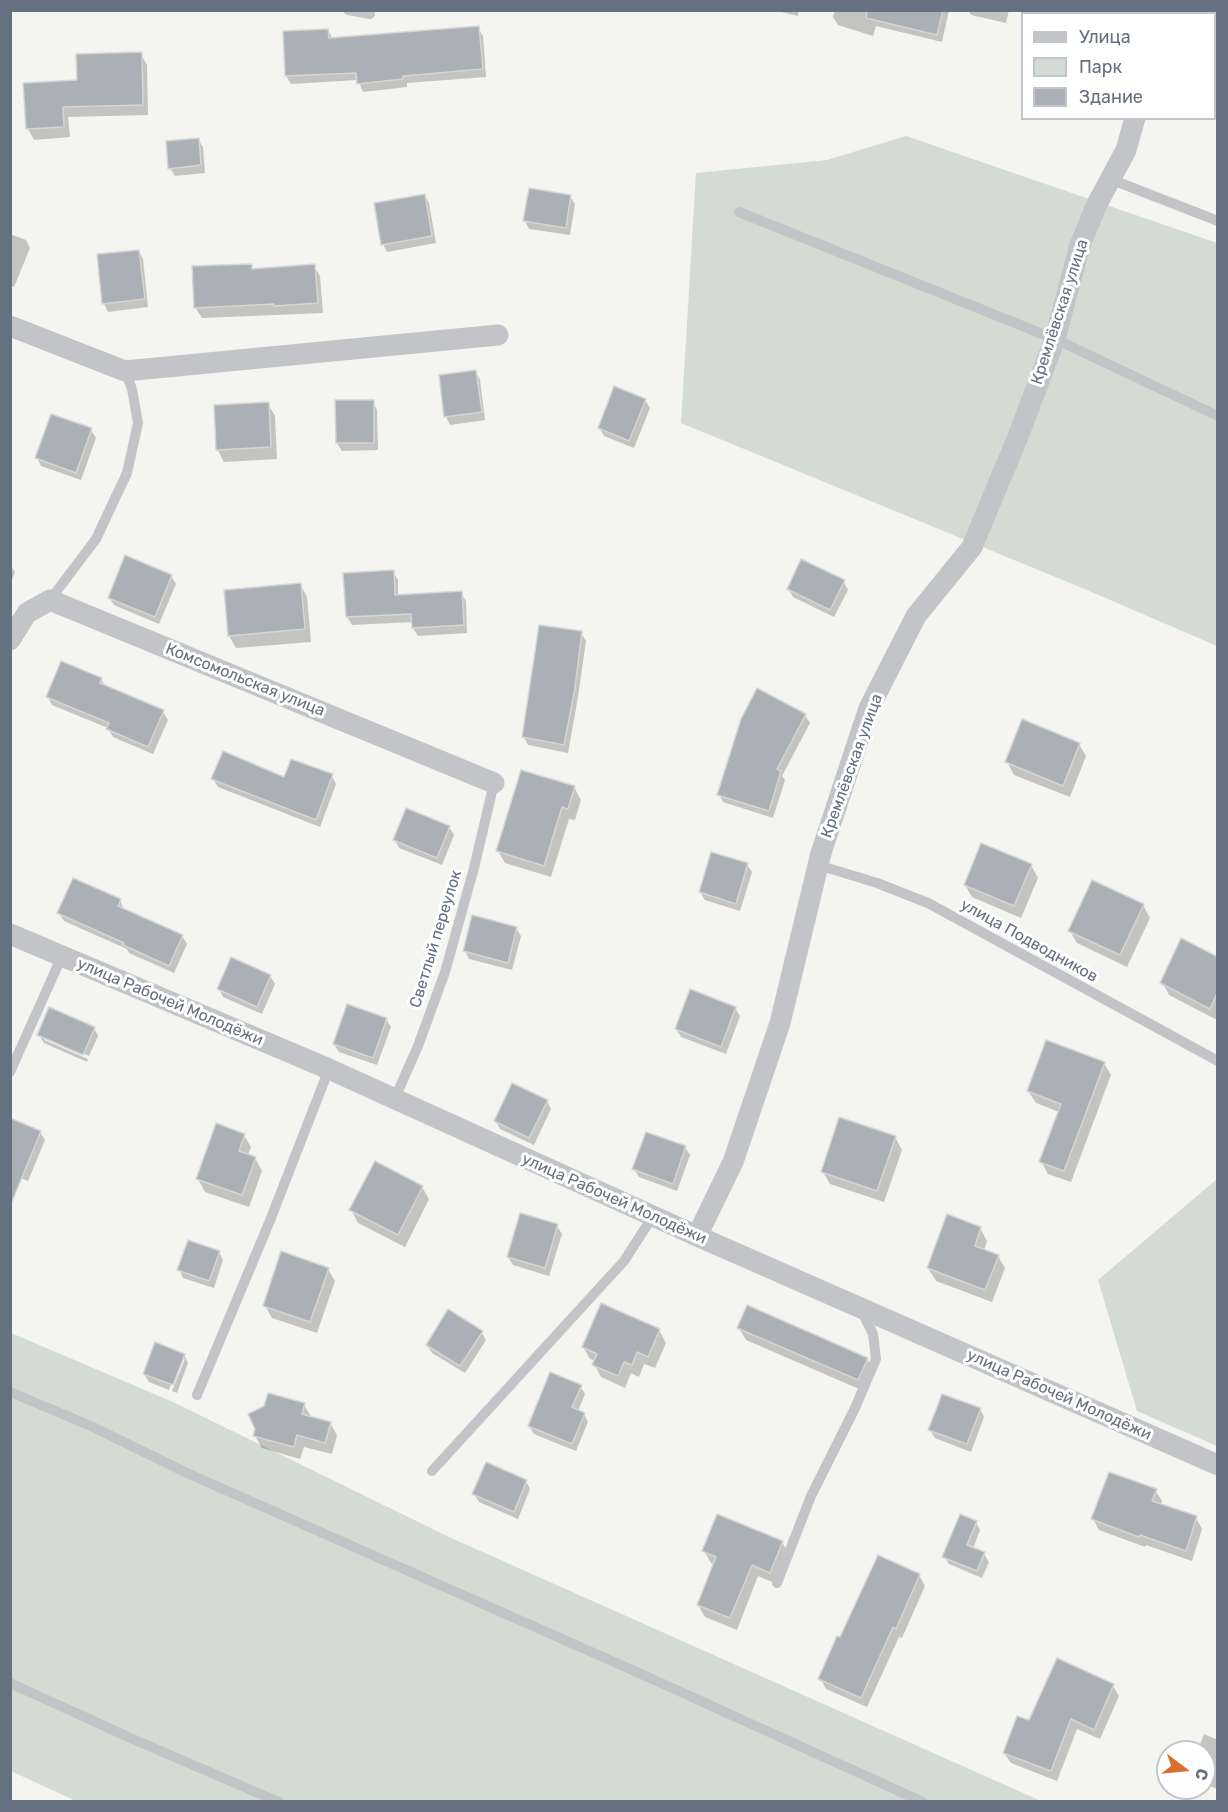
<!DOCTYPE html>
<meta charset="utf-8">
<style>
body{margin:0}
#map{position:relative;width:1228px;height:1812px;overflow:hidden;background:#f4f4f0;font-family:Rubik,sans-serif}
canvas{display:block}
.frame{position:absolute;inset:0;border:12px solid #657080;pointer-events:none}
.legend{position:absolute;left:1021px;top:12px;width:195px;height:108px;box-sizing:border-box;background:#fff;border:2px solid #c1c6cc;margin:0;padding:8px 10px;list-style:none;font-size:18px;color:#657080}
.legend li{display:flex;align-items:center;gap:12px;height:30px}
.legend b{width:30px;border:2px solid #c1c6cc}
.north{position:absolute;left:1156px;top:1740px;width:60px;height:60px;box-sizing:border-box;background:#fff;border:2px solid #c1c6cc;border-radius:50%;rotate:106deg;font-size:16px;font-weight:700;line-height:24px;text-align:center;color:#657080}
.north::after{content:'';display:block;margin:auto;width:21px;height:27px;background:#d96f2c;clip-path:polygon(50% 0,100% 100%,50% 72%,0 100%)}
</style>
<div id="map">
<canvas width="1228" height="1812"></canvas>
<div class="frame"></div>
<ul class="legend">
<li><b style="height:8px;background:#c2c4c8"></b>Улица</li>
<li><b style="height:16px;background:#d4dbd2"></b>Парк</li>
<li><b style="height:16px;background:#abb0b6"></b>Здание</li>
</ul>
<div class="north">С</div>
</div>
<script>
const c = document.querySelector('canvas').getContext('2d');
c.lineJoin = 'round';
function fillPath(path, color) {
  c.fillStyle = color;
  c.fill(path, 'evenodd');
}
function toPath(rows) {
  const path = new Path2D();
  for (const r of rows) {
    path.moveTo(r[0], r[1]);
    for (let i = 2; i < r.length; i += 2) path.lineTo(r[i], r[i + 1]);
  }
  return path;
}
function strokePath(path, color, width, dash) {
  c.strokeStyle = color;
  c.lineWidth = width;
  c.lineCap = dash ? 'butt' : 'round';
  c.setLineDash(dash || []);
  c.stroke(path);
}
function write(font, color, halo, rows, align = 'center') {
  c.font = font + ' Rubik,sans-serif';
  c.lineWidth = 6;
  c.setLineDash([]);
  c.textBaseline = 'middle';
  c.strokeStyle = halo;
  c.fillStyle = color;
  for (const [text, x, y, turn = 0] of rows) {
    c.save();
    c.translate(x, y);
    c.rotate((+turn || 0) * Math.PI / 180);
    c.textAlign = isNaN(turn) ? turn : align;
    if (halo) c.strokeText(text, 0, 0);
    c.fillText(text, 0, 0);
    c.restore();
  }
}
fillPath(toPath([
 [906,136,1217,243,1217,646,1087,590,681,423,696,173,827,160],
 [1217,1179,1217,1446,1137,1411,1098,1280],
 [11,1333,173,1402,449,1537,1041,1801,78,1802,11,1771]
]), '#d4dbd2');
fillPath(toPath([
 [773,10,799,10,798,16],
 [835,10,949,10,942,42,876,26,873,36,838,25,833,17],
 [968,10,1009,10,1006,23,971,15],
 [1028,10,1032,10,1044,14,1027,14],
 [478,28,483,36,486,77,407,83,407,87,363,92,358,80,291,84,286,76,328,30,333,39],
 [141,54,147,65,148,115,68,117,70,137,34,140,28,129,78,81],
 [198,139,203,147,205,173,175,176,170,168],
 [425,195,429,203,436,243,387,252,383,244],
 [570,196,575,204,570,235,529,229,525,221],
 [10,234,26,240,30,248,14,287,10,285],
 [139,251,143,259,148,307,108,312,104,304],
 [251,265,254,270,314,266,320,276,323,313,202,318,195,307],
 [476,372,480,380,485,420,450,425,446,417,440,377],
 [645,400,650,408,634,448,604,436,599,427],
 [373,402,377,410,378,450,342,451,337,443],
 [268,404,275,416,277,459,224,462,217,449],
 [91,430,96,438,81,480,41,466,37,458],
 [10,565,15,572,10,585],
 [393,572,398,580,398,597,461,593,466,601,467,633,418,636,413,628,413,622,352,625,347,617],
 [171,576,176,584,159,624,114,605,109,597],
 [844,582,848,590,834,617,793,597,788,589],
 [300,584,307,597,311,642,236,648,229,636],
 [581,633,586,641,578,697,568,753,528,745,524,737],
 [101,679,106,687,163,712,168,720,153,754,113,737,108,728,52,705,48,697],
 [805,715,810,723,782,776,785,780,773,818,723,802,719,794],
 [1079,744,1086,756,1070,797,1014,775,1007,762],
 [332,776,336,784,320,827,218,787,213,779,285,779],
 [574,787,581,800,575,820,569,819,551,877,505,863,498,851],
 [449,827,454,835,442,865,399,848,395,840],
 [747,864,752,872,740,911,705,900,700,892],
 [1031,865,1038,878,1021,918,972,897,965,885],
 [120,900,124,910,182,936,187,944,174,973,129,953,127,949,64,921,59,913],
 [1143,905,1150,918,1127,967,1077,943,1070,931],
 [516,928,521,936,512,970,469,959,465,951],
 [1218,958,1218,1019,1217,1020,1169,995,1162,982],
 [270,976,275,984,262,1014,223,997,219,989],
 [735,1008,740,1016,726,1054,681,1037,676,1029],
 [386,1019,391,1027,377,1065,339,1052,334,1044],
 [94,1028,98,1036,89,1056,44,1036,44,1040,88,1059,87,1062,44,1043,39,1035],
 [1104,1063,1111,1075,1071,1182,1048,1174,1041,1161,1059,1112,1036,1103,1028,1091],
 [547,1101,551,1109,534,1145,500,1129,496,1121],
 [40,1132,45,1140,28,1181,10,1174],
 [244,1135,251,1147,248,1156,255,1158,262,1171,249,1207,205,1192,198,1179],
 [895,1137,902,1150,884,1202,830,1184,823,1172],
 [685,1147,690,1155,677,1191,639,1177,634,1169],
 [422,1187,429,1199,405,1247,358,1223,351,1210],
 [557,1226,562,1234,549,1276,513,1265,508,1257],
 [980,1228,987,1241,984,1251,998,1256,1005,1268,992,1302,936,1281,928,1268],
 [219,1252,223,1260,214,1288,183,1278,179,1269],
 [328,1269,335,1281,317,1333,272,1318,265,1306],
 [739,1328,867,1359,874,1371,866,1392,746,1340],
 [659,1330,666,1343,655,1368,644,1364,639,1377,631,1373,625,1388,601,1377,594,1364,595,1361,590,1359,583,1347],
 [481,1332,486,1340,465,1373,432,1353,427,1345],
 [184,1355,188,1363,177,1393,172,1391,185,1359,181,1359,169,1390,149,1382,144,1374],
 [580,1386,585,1394,578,1411,584,1414,588,1422,576,1451,534,1434,529,1426],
 [304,1405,312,1418,330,1423,337,1435,332,1454,304,1447,300,1459,262,1448,255,1436],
 [980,1409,984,1417,971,1452,935,1438,930,1430],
 [526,1481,530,1489,518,1519,479,1502,474,1494],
 [1155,1490,1162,1501,1160,1506,1196,1518,1202,1529,1192,1561,1146,1545,1145,1547,1099,1530,1093,1519],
 [976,1522,980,1530,973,1549,984,1554,989,1562,982,1578,949,1564,944,1556],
 [782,1542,789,1555,777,1584,758,1576,737,1630,705,1617,698,1605,714,1565,711,1563,704,1551],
 [919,1575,925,1586,902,1638,899,1637,867,1707,826,1689,820,1678,841,1639],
 [1113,1686,1119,1696,1100,1739,1077,1729,1057,1781,1011,1763,1004,1753,1030,1722],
 [1204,1734,1218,1740,1218,1789,1204,1784,1204,1752,1197,1752]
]), '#0003');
const building = toPath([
 [867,10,943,10,937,35,866,18,867,10],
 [479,26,483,69,403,76,403,79,357,84,356,73,285,76,283,31,328,29,329,38,479,26],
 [142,52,143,105,63,107,64,127,26,129,23,83,77,80,76,54,142,52],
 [199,138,201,165,168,169,166,141,199,138],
 [529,188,571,195,566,228,523,221,529,188],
 [425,194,432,236,381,245,374,203,425,194],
 [139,250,145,299,102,304,97,254,139,250],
 [252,264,252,269,315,264,318,303,274,306,274,304,194,308,192,266,252,264],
 [476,370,482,412,444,417,439,375,476,370],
 [614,386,646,399,629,441,598,428,614,386],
 [335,400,374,400,374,443,336,443,335,400],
 [269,402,271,447,216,450,214,405,269,402],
 [51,414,92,428,76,473,35,458,51,414],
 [125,555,172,575,155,617,108,598,125,555],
 [801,559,845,580,830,610,787,589,801,559],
 [394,570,395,595,462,591,464,625,412,628,411,614,346,617,343,573,394,570],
 [301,583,305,629,228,636,224,590,301,583],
 [539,625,582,631,575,688,564,745,522,737,539,625],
 [61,661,102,678,100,683,164,710,148,747,106,729,109,723,46,697,61,661],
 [757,688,806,714,777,769,781,771,769,811,717,795,741,719,757,688],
 [1022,719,1080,743,1063,786,1005,762,1022,719],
 [223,751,284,777,291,759,333,774,316,820,211,779,223,751],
 [521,770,575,786,568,809,562,807,544,866,496,851,521,770],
 [406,808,450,826,437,858,393,840,406,808],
 [981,843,1032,864,1014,906,964,885,981,843],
 [711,852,748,863,736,904,699,892,711,852],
 [73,878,121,899,118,906,183,935,169,966,123,945,124,943,57,913,73,878],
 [1092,880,1144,904,1120,955,1068,931,1092,880],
 [472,915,517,927,508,963,463,951,472,915],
 [1181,938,1218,957,1218,991,1210,1009,1160,983,1181,938],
 [231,957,271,975,257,1007,217,989,231,957],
 [690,989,736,1007,721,1047,675,1029,690,989],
 [347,1004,387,1018,373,1058,333,1044,347,1004],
 [49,1007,95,1027,83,1055,37,1035,49,1007],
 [1046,1040,1105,1062,1064,1171,1039,1162,1061,1104,1027,1091,1046,1040],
 [512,1083,548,1100,529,1138,494,1121,512,1083],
 [839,1117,896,1136,877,1191,821,1172,839,1117],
 [10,1118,41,1131,11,1204,10,1204,10,1118],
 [216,1123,245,1134,239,1151,256,1157,242,1195,196,1179,216,1123],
 [646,1132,686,1146,673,1184,632,1169,646,1132],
 [375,1161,423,1186,398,1235,349,1210,375,1161],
 [520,1213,558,1224,545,1268,507,1257,520,1213],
 [947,1214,981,1227,975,1246,999,1255,985,1290,927,1268,947,1214],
 [188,1240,220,1251,209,1281,177,1270,188,1240],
 [281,1251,329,1268,310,1322,263,1306,281,1251],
 [601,1303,660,1329,648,1357,637,1352,632,1365,624,1362,618,1376,592,1365,597,1354,582,1347,601,1303],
 [747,1305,868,1358,858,1380,737,1328,747,1305],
 [448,1309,483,1331,460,1366,426,1345,448,1309],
 [155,1342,185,1354,173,1385,143,1374,155,1342],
 [550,1372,582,1385,572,1407,585,1413,572,1444,528,1426,550,1372],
 [268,1393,305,1403,302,1414,331,1422,325,1443,297,1435,294,1447,253,1436,255,1429,248,1414,264,1406,268,1393],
 [942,1394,981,1408,967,1444,928,1430,942,1394],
 [486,1462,527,1480,514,1512,472,1494,486,1462],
 [1109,1472,1157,1489,1152,1501,1197,1516,1186,1551,1140,1535,1139,1537,1091,1519,1109,1472],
 [717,1514,783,1541,770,1573,752,1565,730,1618,697,1605,716,1557,702,1551,717,1514],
 [960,1514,977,1521,967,1545,985,1552,977,1571,942,1557,960,1514],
 [878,1555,920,1574,896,1629,893,1627,861,1698,818,1679,837,1636,840,1637,878,1555],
 [1057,1658,1114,1684,1094,1730,1071,1719,1051,1771,1003,1753,1017,1716,1029,1720,1057,1658]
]);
fillPath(building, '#abb0b6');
strokePath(building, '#d5d5d3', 1.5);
strokePath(toPath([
 [348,10,370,14],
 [1110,179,1218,221],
 [739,212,1055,339,1218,416],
 [50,600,96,539,127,473,138,423,132,389,125,371],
 [818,865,877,883,928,903,1218,1061],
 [10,1072,62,956],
 [394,1100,418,1046,445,972,474,868,494,783],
 [10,1392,91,1426,187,1473,639,1673,923,1802],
 [197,1395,269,1223,329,1069],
 [432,1471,624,1261,653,1216],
 [777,1583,811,1496,855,1408,876,1359,873,1334,861,1310],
 [10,1683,135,1740,279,1802]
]), '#c2c4c8', 10);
strokePath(toPath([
 [1169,14,1170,10],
 [10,326,125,371,498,335],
 [10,640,27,613,50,600,494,783],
 [10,934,329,1069,697,1236,1218,1465],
 [697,1236,733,1162,780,1023,821,853,869,708,916,616,972,547,1017,439,1055,339,1080,245,1097,204,1126,150,1135,118]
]), '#c2c4c8', 21);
write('16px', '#657080', '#fff', [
 ["Кремлёвская улица",1060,312,-72],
 ["Комсомольская улица",245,680,22],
 ["Кремлёвская улица",852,766,-70],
 ["Светлый переулок",436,939,-73],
 ["улица Подводников",1029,941,29],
 ["улица Рабочей Молодёжи",170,1002,23],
 ["улица Рабочей Молодёжи",614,1199,24],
 ["улица Рабочей Молодёжи",1059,1395,24]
]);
</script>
